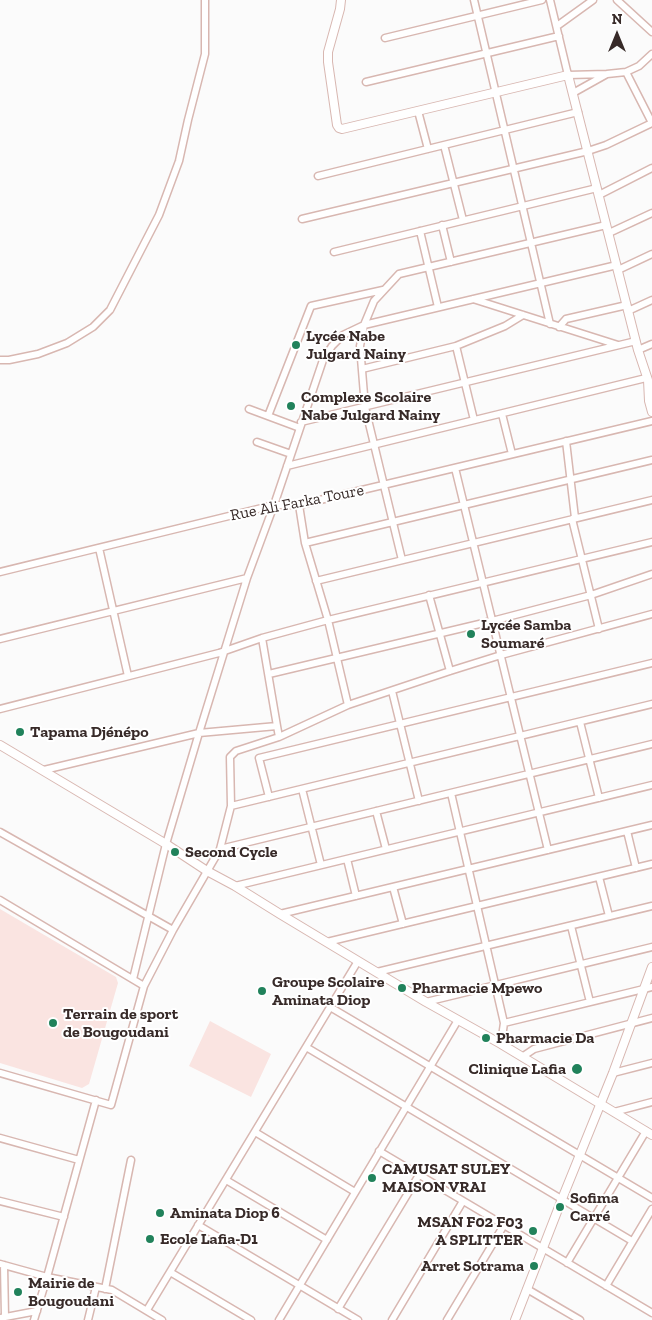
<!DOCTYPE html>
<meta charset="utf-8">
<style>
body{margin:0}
#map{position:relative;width:652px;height:1320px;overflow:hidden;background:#fbfbfb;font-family:"Zilla Slab",serif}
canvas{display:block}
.north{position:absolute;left:592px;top:10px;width:50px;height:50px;-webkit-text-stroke:4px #fff;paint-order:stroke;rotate:0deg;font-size:14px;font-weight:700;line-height:20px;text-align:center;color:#372a28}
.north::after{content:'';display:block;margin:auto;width:18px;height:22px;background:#372a28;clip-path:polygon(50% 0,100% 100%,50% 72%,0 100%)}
</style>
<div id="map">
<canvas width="652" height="1320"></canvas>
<div class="north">N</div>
</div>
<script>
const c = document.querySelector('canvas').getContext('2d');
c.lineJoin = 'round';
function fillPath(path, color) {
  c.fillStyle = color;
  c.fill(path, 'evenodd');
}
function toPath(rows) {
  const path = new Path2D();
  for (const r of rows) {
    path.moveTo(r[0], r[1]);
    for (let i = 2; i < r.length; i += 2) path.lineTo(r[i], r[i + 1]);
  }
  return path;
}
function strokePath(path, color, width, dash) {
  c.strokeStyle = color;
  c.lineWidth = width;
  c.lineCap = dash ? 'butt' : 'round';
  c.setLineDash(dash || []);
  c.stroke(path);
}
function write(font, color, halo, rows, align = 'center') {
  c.font = font + ' "Zilla Slab",serif';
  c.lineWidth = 4;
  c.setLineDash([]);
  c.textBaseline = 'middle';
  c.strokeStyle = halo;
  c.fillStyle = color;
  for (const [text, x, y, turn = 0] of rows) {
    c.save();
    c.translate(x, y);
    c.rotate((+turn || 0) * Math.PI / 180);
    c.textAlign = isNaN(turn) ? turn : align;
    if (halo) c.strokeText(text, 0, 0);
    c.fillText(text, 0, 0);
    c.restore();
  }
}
fillPath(toPath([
 [0,909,116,977,118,983,89,1084,82,1088,0,1063],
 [210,1021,271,1054,251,1097,189,1066]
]), '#fae4e1');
const minor = toPath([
 [474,0,550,324],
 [550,0,568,75,607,74],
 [617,0,652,32],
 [557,26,593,0],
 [385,38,542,0],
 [626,72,652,123],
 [366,82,559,36],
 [573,93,607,74,626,72,639,66,652,54],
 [418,111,428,149],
 [444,145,463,220],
 [318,176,578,112],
 [599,195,652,168],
 [302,219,588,151,606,145,652,123],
 [442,225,451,262],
 [420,231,438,307],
 [609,233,652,213],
 [334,252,597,188],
 [618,270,652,254],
 [473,299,618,345],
 [628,311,652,300],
 [559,327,566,319,627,305],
 [456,346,474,420],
 [638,350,652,344],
 [0,360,9,360,38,354,67,343,93,327,110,310,159,215,179,161,188,120,205,54,205,0],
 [362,369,456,346,505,326,523,315],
 [249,409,300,428],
 [502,414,512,454],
 [268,416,311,306,383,290],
 [301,422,636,341],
 [566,441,575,518],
 [257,442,291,454],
 [287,466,646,378],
 [455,468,548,850],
 [299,505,305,543,328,620,348,705],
 [572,519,599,629],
 [305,543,652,460],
 [99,548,128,676],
 [402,560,365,407,360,346,364,325,374,301,399,274,606,225],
 [0,572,274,505,299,505,652,421],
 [316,581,652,500],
 [429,595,450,671],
 [262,638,277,726],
 [0,639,247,578],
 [269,674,492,621,591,595,652,574],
 [392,691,419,801],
 [0,709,219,653,262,638,328,620,652,542],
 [580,722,599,798],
 [44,770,199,733,277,726,279,737],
 [302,789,321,865],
 [451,793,504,1023,501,1044],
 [269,797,259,758,652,663],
 [231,806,652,704],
 [376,811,386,849],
 [627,831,636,868],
 [0,832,173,930],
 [220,849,652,744],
 [347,859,356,896],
 [599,877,609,916],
 [235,886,652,785],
 [393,887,403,924],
 [0,900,144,986],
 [280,914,652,825],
 [571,926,590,1002],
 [327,942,652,864],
 [377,972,652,906],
 [133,979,166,844,199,733,247,578,274,505,323,360,332,346,343,335,364,325,617,265],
 [426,1002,652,947],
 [330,1007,652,1198],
 [504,1023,652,987],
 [306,1047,632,1241],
 [522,1057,534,1049,652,1018],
 [0,1073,111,1105,144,986,173,930,220,849,231,806,230,757,236,751,279,737,348,705,450,671,501,655,652,614],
 [613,1073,652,1063],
 [614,1112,652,1102],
 [255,1132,355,1192],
 [0,1138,79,1160],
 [379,1151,652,1313],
 [226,1180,327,1240],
 [0,1201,64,1217],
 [198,1225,358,1320],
 [567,1263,646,1131],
 [0,1264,47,1277,112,1290,162,1320],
 [4,1265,5,1317],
 [170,1272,251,1320],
 [606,1286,652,1209],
 [105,1289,131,1160],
 [527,1289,580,1320],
 [338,1309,419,1175],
 [147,1310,358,961],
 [0,1318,37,1311],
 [34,1320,47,1277,96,1100],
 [88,1320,96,1287],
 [279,1320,458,1020],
 [392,1320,463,1201],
 [447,1320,504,1225]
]);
const tertiary = toPath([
 [341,0,340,9,328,52,328,62,337,125,339,128,342,129,568,75,638,350,648,380,649,401,652,412],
 [0,745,166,844,207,871,235,886,280,914,426,1002,501,1044,652,1135],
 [515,1320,562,1199,613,1073,652,967]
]);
strokePath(minor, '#d8b7b1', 9);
strokePath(tertiary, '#d8b7b1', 10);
strokePath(minor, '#fff', 6);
strokePath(tertiary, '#fff', 8);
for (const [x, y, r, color] of [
 [296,345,5,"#21825b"],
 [291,406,5,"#21825b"],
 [471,634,5,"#21825b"],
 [20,732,5,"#21825b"],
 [175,852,5,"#21825b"],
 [402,988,5,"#21825b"],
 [262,991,5,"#21825b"],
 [53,1023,5,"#21825b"],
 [486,1038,5,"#21825b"],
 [577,1069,6,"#21825b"],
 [372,1178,5,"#21825b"],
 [560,1207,5,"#21825b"],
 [160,1213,5,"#21825b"],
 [533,1231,5,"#21825b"],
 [150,1239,5,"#21825b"],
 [534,1266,5,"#21825b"],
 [18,1292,5,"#21825b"]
]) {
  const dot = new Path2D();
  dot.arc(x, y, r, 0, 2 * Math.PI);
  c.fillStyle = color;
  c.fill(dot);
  strokePath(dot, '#fff', 2);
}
write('bold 16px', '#372a28', '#fff', [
 ["Lycée Nabe",306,336],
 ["Julgard Nainy",306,354],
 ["Complexe Scolaire",301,397],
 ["Nabe Julgard Nainy",301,415],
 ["Lycée Samba",481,625],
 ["Soumaré",481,643],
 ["Tapama Djénépo",30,732],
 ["Second Cycle",185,852],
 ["Groupe Scolaire",272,982],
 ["Aminata Diop",272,1000],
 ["Pharmacie Mpewo",412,988],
 ["Terrain de sport",63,1014],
 ["de Bougoudani",63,1032],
 ["Pharmacie Da",496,1038],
 ["Clinique Lafia",566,1069,"right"],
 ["CAMUSAT SULEY",382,1169],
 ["MAISON VRAI",382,1187],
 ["Sofima",570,1198],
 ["Carré",570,1216],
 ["Aminata Diop 6",170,1213],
 ["MSAN F02 F03",523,1222,"right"],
 ["A SPLITTER",523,1240,"right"],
 ["Ecole Lafia-D1",160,1239],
 ["Arret Sotrama",524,1266,"right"],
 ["Mairie de",28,1283],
 ["Bougoudani",28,1301]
], 'left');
write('16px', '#372a28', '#fff', [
 ["Rue Ali Farka Toure",297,503,-11]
]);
</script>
